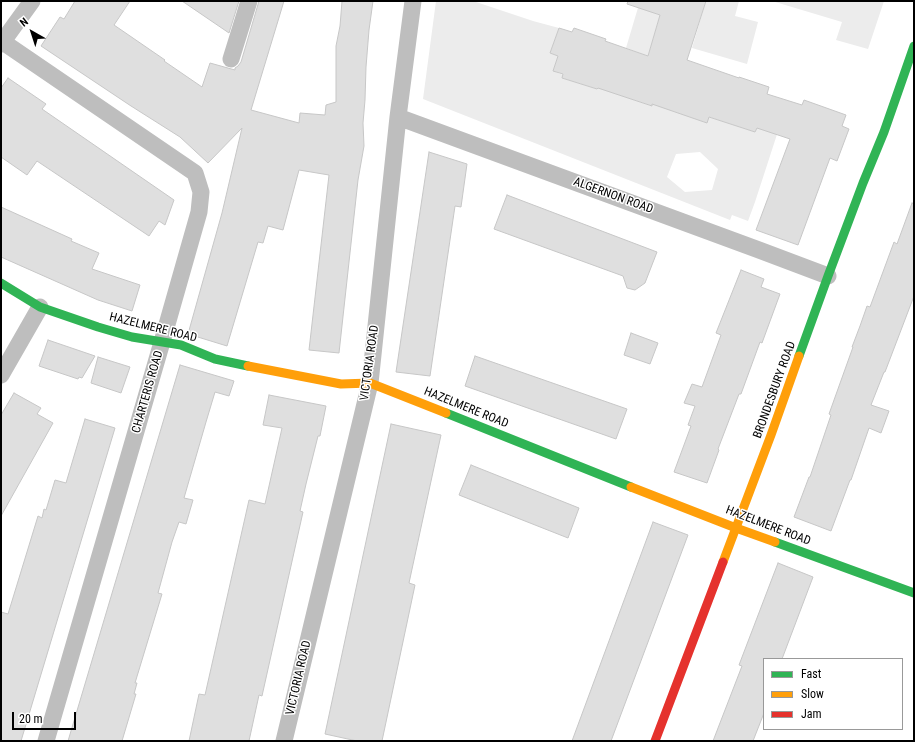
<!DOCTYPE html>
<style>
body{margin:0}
#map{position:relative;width:915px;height:742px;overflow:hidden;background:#fff;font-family:"Roboto Condensed",sans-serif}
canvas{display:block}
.frame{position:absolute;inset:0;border:2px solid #000;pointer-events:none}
.legend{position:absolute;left:763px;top:658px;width:140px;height:72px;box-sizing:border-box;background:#fff;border:1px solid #999;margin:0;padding:5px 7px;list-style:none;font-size:12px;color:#000}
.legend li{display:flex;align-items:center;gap:8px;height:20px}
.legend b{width:20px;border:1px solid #999}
.north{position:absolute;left:12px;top:12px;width:40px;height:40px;-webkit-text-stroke:3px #fff;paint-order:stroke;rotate:321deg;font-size:11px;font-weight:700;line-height:16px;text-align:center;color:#000}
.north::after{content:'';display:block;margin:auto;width:14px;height:18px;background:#000;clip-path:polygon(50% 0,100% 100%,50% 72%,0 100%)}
.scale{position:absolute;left:12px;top:712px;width:64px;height:18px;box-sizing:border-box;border:2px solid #000;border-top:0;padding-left:5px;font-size:12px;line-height:14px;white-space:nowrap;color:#000;-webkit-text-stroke:3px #fff;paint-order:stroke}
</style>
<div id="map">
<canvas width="915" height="742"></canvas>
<div class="frame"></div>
<ul class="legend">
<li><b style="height:5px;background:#30b455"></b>Fast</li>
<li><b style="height:5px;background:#ff9f0a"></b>Slow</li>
<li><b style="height:5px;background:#e5322d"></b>Jam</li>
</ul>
<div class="north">N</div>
<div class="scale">20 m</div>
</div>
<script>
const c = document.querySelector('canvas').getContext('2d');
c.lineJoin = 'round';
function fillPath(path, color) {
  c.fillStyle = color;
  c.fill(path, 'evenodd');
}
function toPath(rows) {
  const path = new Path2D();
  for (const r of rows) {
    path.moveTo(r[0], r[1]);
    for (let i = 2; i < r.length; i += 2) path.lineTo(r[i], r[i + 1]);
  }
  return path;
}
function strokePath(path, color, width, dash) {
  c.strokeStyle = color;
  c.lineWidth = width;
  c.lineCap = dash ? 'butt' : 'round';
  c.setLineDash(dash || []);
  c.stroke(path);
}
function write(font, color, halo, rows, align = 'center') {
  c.font = font + ' "Roboto Condensed",sans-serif';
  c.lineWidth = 3;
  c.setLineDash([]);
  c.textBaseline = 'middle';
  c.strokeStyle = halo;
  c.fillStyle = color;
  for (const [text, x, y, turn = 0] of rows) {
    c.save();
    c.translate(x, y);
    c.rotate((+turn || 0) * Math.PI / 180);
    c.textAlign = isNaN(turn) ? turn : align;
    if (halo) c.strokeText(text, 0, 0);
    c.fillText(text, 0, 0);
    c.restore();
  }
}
fillPath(toPath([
 [436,1,473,1,533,21,559,28,550,53,558,56,553,71,563,75,562,78,597,89,599,84,617,94,651,106,653,100,671,110,707,123,709,117,755,132,757,128,783,116,755,202,748,221,732,215,730,220,423,99],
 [700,152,718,169,712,190,685,192,667,177,676,154],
 [640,1,656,14,660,15,648,56,626,48],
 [706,1,739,1,735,16,758,22,747,64,692,48],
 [772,1,884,1,868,49,836,40,842,22]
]), '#ececec');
const building = toPath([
 [75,1,130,1,114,25,165,60,164,61,202,87,210,63,235,70,235,68,238,66,241,62,259,1,284,1,251,110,299,123,300,113,325,115,326,105,336,102,336,46,340,26,342,1,373,1,369,30,366,67,365,100,363,123,364,146,358,180,339,353,309,350,329,175,299,170,283,230,268,226,263,243,258,242,227,346,188,334,222,213,242,128,208,163,180,137,131,106,41,46,60,17,64,19,75,1],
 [182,1,239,1,229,33,182,1],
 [628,1,706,1,687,60,739,78,739,77,769,87,767,94,802,105,804,100,846,115,842,126,849,129,837,161,830,158,798,245,756,230,790,139,757,128,755,132,709,117,707,123,652,104,652,106,598,88,597,89,562,78,563,74,553,71,558,56,550,53,559,28,572,32,574,28,606,39,605,41,648,56,660,15,627,4,628,1],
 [8,78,46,104,42,109,174,200,165,225,159,221,149,236,37,161,27,175,1,157,1,88,8,78],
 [429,152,467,164,461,207,455,206,430,376,396,372,429,152],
 [507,195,657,252,645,283,635,290,627,288,623,276,494,229,507,195],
 [912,203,914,204,914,296,885,372,884,372,871,405,889,411,881,433,869,428,851,480,850,480,831,531,794,517,809,477,810,477,831,415,829,414,853,347,852,347,860,326,867,306,870,307,894,242,897,244,912,203],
 [1,207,72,239,71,241,99,253,92,269,140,285,132,311,98,300,1,257,1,207],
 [741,270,764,279,761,287,780,294,762,343,760,342,741,394,739,394,718,449,719,450,707,483,674,472,691,426,688,425,695,406,684,403,692,384,702,387,721,335,716,333,741,270],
 [631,333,658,343,650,364,624,355,631,333],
 [48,340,95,356,82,378,79,377,78,379,39,366,48,340],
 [475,356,627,409,616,439,465,386,475,356],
 [98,357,130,367,121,393,91,383,98,357],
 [180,365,234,381,229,396,215,392,206,422,184,498,193,500,186,524,179,522,172,542,158,593,162,594,135,683,137,683,134,694,136,694,122,741,68,741,180,365],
 [14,393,41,408,37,414,53,423,1,516,1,415,14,393],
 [269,395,326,406,320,436,318,436,306,484,300,511,303,512,262,696,259,695,249,741,189,741,199,694,205,695,249,500,265,504,282,428,263,425,269,395],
 [85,419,115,428,21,741,1,741,1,612,8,614,38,516,42,518,44,509,46,510,55,480,66,483,85,419],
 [391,424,441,435,409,583,415,585,382,741,357,741,325,734,391,424],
 [471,465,579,508,568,538,459,495,471,465],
 [653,522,688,535,611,741,572,741,653,522],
 [778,563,813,577,782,659,764,659,764,713,753,741,713,741,742,666,739,665,778,563]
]);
fillPath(building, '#dfdfdf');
strokePath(building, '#c7c7c7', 1);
strokePath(toPath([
 [3,42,195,173,201,192,199,212,162,342,46,741],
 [1,44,32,1],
 [231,59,249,1],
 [398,117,759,250,828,276],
 [1,375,40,307],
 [284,741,370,383,398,117,413,1]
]), '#bebebe', 17);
strokePath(toPath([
 [1,283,40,307,98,327,132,337,181,345,215,359,248,366],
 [799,356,828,276,863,183,884,132,914,46],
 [446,413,631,487],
 [775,542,914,593]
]), '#30b455', 9);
strokePath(toPath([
 [248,366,341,384,370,383,446,413],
 [631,487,736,528,775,542],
 [723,562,771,435,799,356]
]), '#ff9f0a', 9);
strokePath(toPath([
 [655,741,723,562]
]), '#e5322d', 9);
write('12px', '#000', '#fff', [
 ["ALGERNON ROAD",613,196,20],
 ["HAZELMERE ROAD",153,328,14],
 ["VICTORIA ROAD",370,363,-82],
 ["BRONDESBURY ROAD",775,390,-70],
 ["CHARTERIS ROAD",148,392,-74],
 ["HAZELMERE ROAD",466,408,22],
 ["HAZELMERE ROAD",768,526,21],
 ["VICTORIA ROAD",299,678,-77]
]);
</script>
